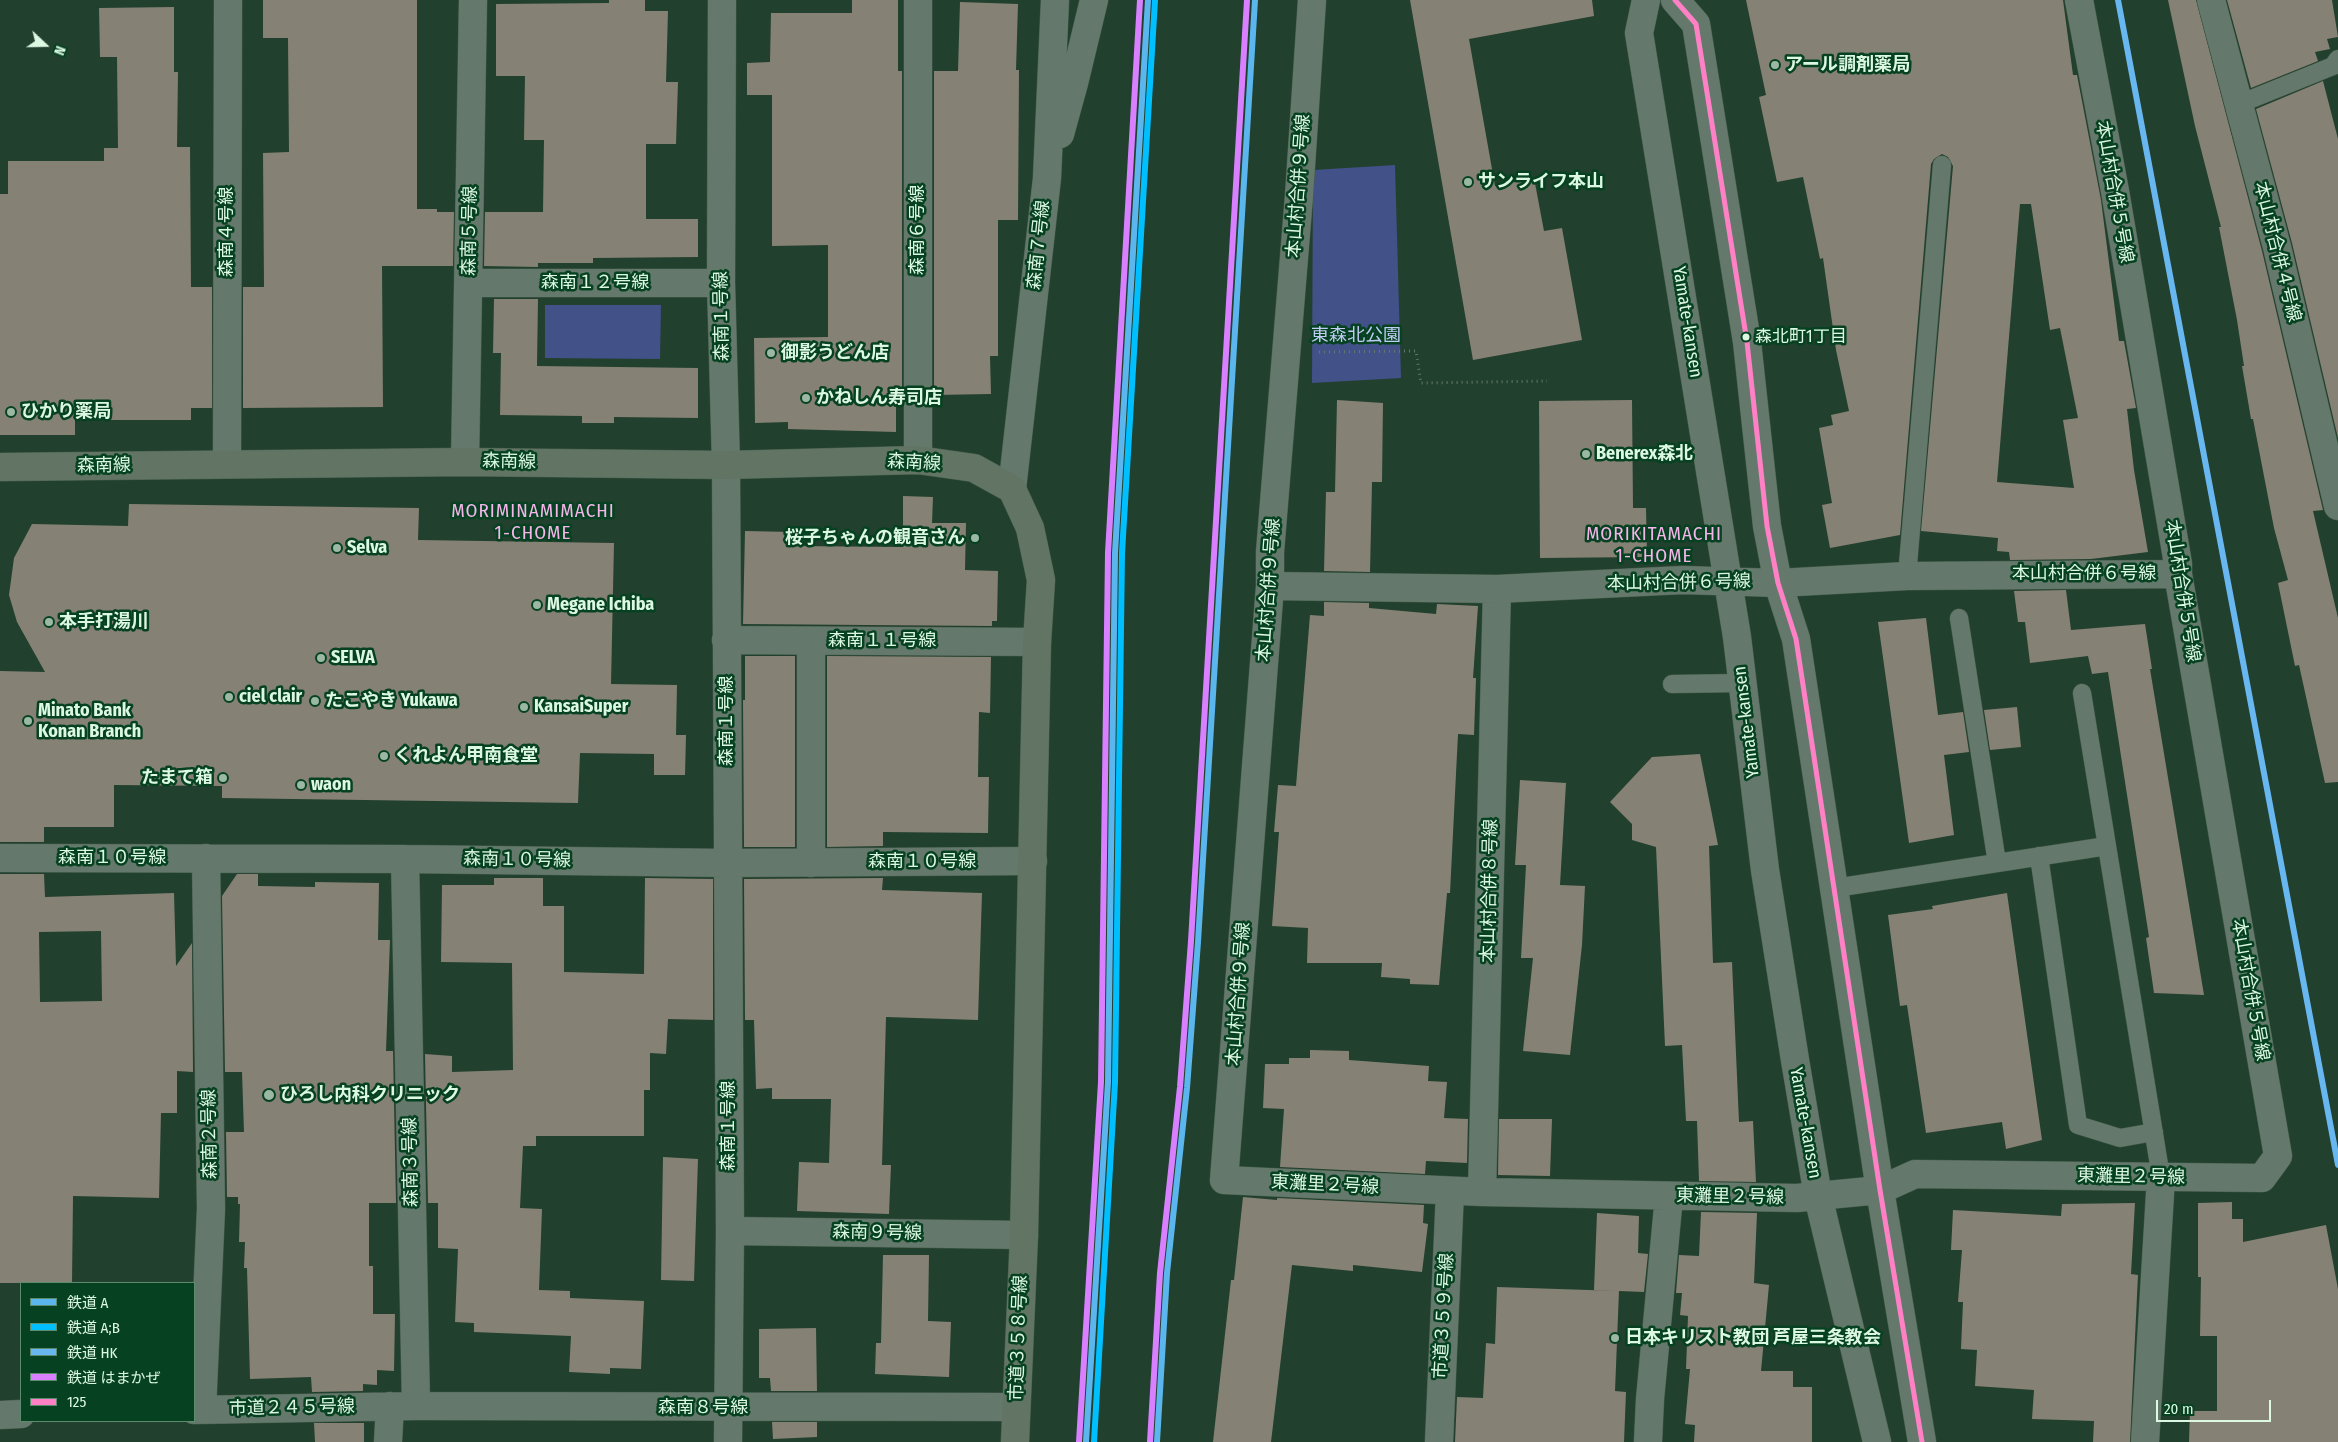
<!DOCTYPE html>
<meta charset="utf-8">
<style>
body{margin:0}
#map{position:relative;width:2338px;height:1442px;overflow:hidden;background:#22402e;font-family:"Fira Sans Condensed","Noto Sans JP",sans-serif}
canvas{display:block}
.legend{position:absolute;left:20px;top:1282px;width:175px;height:140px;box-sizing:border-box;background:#064221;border:1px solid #5c8b6f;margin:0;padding:6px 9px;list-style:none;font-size:15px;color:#dcf8e3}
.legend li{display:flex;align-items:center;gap:10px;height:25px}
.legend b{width:25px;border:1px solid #5c8b6f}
.north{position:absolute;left:20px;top:20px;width:50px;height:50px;-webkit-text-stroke:4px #064221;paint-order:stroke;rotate:111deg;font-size:14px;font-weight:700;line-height:20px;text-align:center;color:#dcf8e3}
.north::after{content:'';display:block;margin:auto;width:18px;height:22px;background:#dcf8e3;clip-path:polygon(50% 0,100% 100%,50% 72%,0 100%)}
.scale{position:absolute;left:2156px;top:1400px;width:115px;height:22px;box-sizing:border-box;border:2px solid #dcf8e3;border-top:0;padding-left:6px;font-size:15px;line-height:18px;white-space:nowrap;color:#dcf8e3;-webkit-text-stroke:4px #064221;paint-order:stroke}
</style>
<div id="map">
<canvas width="2338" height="1442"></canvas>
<ul class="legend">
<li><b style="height:6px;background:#5ab6ed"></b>鉄道 A</li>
<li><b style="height:6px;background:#00bfff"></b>鉄道 A;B</li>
<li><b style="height:6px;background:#69b7f1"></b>鉄道 HK</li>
<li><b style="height:6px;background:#d880ff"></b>鉄道 はまかぜ</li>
<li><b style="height:6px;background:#ff80c5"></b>125</li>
</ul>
<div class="north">N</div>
<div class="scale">20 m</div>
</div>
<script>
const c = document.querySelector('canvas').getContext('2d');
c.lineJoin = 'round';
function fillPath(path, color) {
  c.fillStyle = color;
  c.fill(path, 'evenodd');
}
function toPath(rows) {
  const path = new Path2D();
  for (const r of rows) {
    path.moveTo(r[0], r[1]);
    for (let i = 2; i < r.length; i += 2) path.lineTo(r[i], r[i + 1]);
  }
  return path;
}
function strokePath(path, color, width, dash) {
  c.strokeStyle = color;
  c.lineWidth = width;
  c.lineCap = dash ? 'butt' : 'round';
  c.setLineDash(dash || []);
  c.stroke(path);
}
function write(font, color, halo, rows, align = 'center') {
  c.font = font + ' "Fira Sans Condensed","Noto Sans JP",sans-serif';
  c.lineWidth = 5;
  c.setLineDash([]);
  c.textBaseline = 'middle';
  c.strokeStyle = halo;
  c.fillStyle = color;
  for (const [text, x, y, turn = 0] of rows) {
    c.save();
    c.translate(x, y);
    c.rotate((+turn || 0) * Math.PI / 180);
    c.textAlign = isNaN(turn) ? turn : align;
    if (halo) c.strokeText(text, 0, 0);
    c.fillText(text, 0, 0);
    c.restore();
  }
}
fillPath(toPath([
 [1395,165,1401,378,1312,383,1313,170],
 [545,305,661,305,660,359,545,358]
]), '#425188');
fillPath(toPath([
 [263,0,417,0,417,209,437,209,437,212,454,212,453,266,382,266,383,407,243,408,243,287,264,287,263,153,289,152,288,38,263,38],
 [609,0,645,0,645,11,668,11,666,82,678,82,676,144,646,144,646,219,698,219,698,257,593,258,593,263,538,263,538,267,484,266,485,212,543,212,544,140,524,140,525,76,496,76,496,4,609,3],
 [852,0,898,0,898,71,902,71,902,395,896,395,896,432,788,429,788,422,755,423,754,338,828,337,828,245,772,246,772,95,747,95,747,63,770,62,771,13,852,13],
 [1410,0,1592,0,1594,16,1469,39,1495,186,1534,178,1544,231,1562,228,1582,340,1473,360],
 [1746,0,2063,0,2073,75,2077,75,2101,200,2119,341,2124,341,2136,408,2127,409,2134,470,2148,552,2091,559,2010,560,2009,552,1997,551,1998,538,1921,531,1953,166,1948,157,1942,154,1934,159,1931,164,1900,535,1830,548,1822,505,1832,503,1819,428,1833,425,1831,415,1849,411,1836,350,1823,258,1820,259,1803,177,1777,182,1759,97,1766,95],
 [2020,204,2031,204,2050,330,2060,328,2078,418,2063,420,2074,488,1997,482],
 [2168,0,2196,0,2262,251,2323,510,2313,511,2338,618,2338,782,2325,783,2299,665,2295,666,2278,583,2288,580,2274,528,2253,419,2251,419,2242,366,2244,366,2237,320,2219,227,2221,227,2195,126],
 [2227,0,2332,0,2338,37,2327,39,2330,49,2315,52,2318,61,2251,88],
 [960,2,1018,4,1016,70,1019,70,1018,220,998,220,998,356,990,356,991,394,934,395,934,71,958,71],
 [174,7,174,72,178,72,177,147,190,147,191,287,212,287,212,408,191,408,191,420,75,420,75,435,0,435,0,194,8,194,8,161,104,161,104,148,118,148,117,57,100,57,99,8],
 [2323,81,2338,139,2338,438,2292,243,2256,109],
 [494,299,538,299,537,366,698,368,698,418,614,417,614,423,582,423,582,416,500,415,501,353,493,353],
 [1337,400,1383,403,1382,482,1372,482,1370,572,1324,571,1326,492,1335,492],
 [1632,400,1633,508,1646,508,1647,557,1540,558,1539,401],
 [903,496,933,497,932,523,966,523,965,570,998,571,997,621,992,621,992,626,743,624,745,531,793,532,793,546,903,547],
 [129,504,419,508,418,540,614,543,611,684,677,685,676,735,686,735,685,775,654,775,654,754,580,753,578,803,222,798,222,786,114,785,114,827,44,827,44,842,0,842,0,671,45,672,17,622,9,595,14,558,32,524,128,526],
 [2066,590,2071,630,2145,624,2152,669,2150,669,2204,995,2154,993,2146,938,2149,937,2108,672,2092,674,2088,656,2030,663,2025,622,2018,622,2014,591],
 [1324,602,1369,603,1369,608,1436,614,1437,604,1478,606,1473,678,1476,678,1474,735,1458,734,1450,893,1447,893,1439,985,1410,984,1410,979,1381,977,1382,963,1307,963,1308,928,1272,926,1279,832,1274,832,1278,785,1296,786,1310,615,1324,616],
 [1926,618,1938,715,1963,712,1969,752,1944,755,1954,835,1909,843,1878,622],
 [745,656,795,656,795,847,744,847,743,700,745,700],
 [827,656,991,657,990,713,979,712,978,777,989,777,988,833,883,832,883,846,827,847],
 [2017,707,2021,747,1990,750,1984,710],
 [1700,754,1718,845,1709,846,1713,963,1732,962,1739,1122,1753,1121,1756,1182,1699,1181,1697,1121,1686,1121,1682,1045,1665,1046,1656,847,1632,840,1632,824,1610,802,1652,757],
 [1520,780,1566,783,1560,885,1585,886,1582,945,1570,1055,1523,1051,1533,958,1521,958,1526,865,1515,865],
 [0,874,44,874,45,897,174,893,176,966,192,943,193,1072,177,1071,177,1113,161,1113,159,1198,73,1196,72,1283,0,1283],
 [101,931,102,1001,40,1002,39,932],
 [237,874,258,874,258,886,315,887,315,882,379,883,378,940,390,940,386,1051,393,1051,396,1203,369,1203,369,1266,373,1266,373,1314,395,1314,394,1371,377,1370,377,1385,363,1384,363,1391,312,1392,311,1377,250,1379,247,1268,244,1268,245,1242,239,1242,240,1204,238,1204,238,1197,227,1197,226,1132,244,1132,242,1072,225,1072,222,896],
 [494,878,543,878,543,906,564,906,564,972,644,974,645,878,713,879,713,1020,668,1019,666,1054,650,1053,650,1090,644,1090,644,1136,536,1136,536,1146,523,1146,520,1208,542,1209,539,1290,570,1291,570,1298,644,1301,641,1369,610,1368,610,1374,569,1372,571,1336,474,1332,474,1323,455,1322,458,1249,438,1248,438,1203,428,1203,425,1054,452,1056,452,1072,513,1070,512,963,441,962,442,885,494,885],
 [883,878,882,890,982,893,978,1020,886,1017,882,1165,891,1165,889,1214,797,1211,799,1162,829,1163,831,1099,772,1099,772,1088,756,1089,754,1020,745,1020,744,879],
 [2007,893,2042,1140,2006,1149,2002,1122,1926,1133,1907,1005,1900,1006,1888,915,1933,909,1932,906],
 [1310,1050,1349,1051,1349,1060,1429,1066,1428,1081,1447,1082,1444,1118,1468,1119,1467,1163,1426,1161,1425,1174,1280,1167,1284,1109,1263,1108,1265,1064,1289,1064,1289,1058,1310,1058],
 [1499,1119,1552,1119,1550,1176,1498,1175],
 [663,1157,698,1159,694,1281,661,1280],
 [1243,1197,1277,1200,1277,1198,1424,1205,1423,1223,1428,1224,1422,1272,1353,1265,1353,1271,1292,1265,1271,1442,1213,1442,1231,1280,1234,1280],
 [2232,1202,2232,1219,2243,1219,2243,1242,2326,1225,2338,1289,2338,1442,2189,1442,2190,1411,2217,1411,2217,1336,2200,1336,2201,1277,2198,1277,2198,1203],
 [2135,1203,2131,1274,2138,1275,2130,1442,2093,1442,2094,1421,2032,1419,2034,1390,1975,1386,1977,1350,1961,1349,1963,1302,1958,1302,1962,1250,1951,1250,1953,1210,2061,1216,2062,1204],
 [1701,1212,1757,1213,1754,1283,1769,1285,1761,1371,1793,1371,1793,1387,1812,1387,1812,1442,1694,1442,1695,1425,1685,1424,1690,1369,1686,1369,1688,1316,1680,1315,1682,1293,1676,1293,1679,1255,1699,1256],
 [1597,1213,1639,1216,1638,1253,1648,1254,1644,1292,1594,1290],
 [883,1255,929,1255,928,1321,951,1322,949,1377,875,1374,876,1343,881,1343],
 [1497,1287,1619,1291,1615,1391,1626,1392,1624,1442,1455,1442,1457,1397,1483,1398,1486,1343,1495,1344],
 [816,1328,817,1391,771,1391,770,1378,759,1378,759,1329],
 [772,1422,817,1422,817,1437,773,1439],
 [314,1423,364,1423,364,1442,315,1442]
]), '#868175');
const lane = toPath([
 [2239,104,2333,66,2338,59],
 [1907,576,1942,165],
 [1959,618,1997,863],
 [1672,684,1742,683],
 [2082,693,2161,1177],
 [2039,856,2078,1125,2120,1138,2154,1132],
 [1835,888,2107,846]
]);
const street = toPath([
 [722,0,721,283,726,465,730,1231,728,1442],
 [1312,0,1299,196,1270,552,1270,586,1224,1180,1482,1192,1797,1198,1880,1190,1915,1174,2262,1178,2278,1156,2178,574,2178,564,2115,191,2079,0],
 [1646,0,1639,33,1737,637,1765,870,1795,1060,1818,1196,1877,1442],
 [1675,0,1696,24,1747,342,1767,526,1778,583,1796,639,1880,1190,1922,1442],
 [2211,0,2277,247,2338,506],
 [1060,134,1074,83,1094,0],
 [470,283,721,283],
 [918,460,918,0],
 [465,462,473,0],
 [227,464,228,0],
 [1012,489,1047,178,1055,0],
 [1270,586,1497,589,1683,580,1778,583,1907,576,2178,574],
 [726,640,1037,642],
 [811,641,811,863],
 [0,858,405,859,727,863,1033,861],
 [405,859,416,1406],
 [1482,1192,1497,589],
 [730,1231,1024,1235],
 [194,1410,416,1406,1016,1407],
 [202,1410,211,1209,206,858],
 [0,1415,21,1414],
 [388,1442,390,1406],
 [1439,1442,1450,1191],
 [1648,1442,1650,1399,1669,1196],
 [2145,1442,2161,1177]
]);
const secondary = toPath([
 [0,467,465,462,726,465,918,460,974,468,1012,489,1030,528,1041,580,1037,642,1024,1235,1015,1442]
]);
strokePath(lane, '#455c4c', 19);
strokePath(street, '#455c4c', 29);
strokePath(secondary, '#455c4c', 29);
strokePath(toPath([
 [1319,352,1416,351,1421,383,1547,381]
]), '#62776a', 3, [1, 4]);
strokePath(lane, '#64796b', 18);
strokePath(street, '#64796b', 28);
strokePath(secondary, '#627564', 28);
strokePath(toPath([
 [1675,0,1696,24,1747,342,1767,526,1778,583,1796,639,1880,1190,1922,1442]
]), '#ff80c5', 5);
strokePath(toPath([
 [1086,1442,1108,1082,1115,553,1148,0],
 [1157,1442,1167,1273,1187,1088,1198,942,1255,0]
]), '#5ab6ed', 6);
strokePath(toPath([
 [1094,1442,1115,1082,1122,553,1155,0]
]), '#00bfff', 6);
strokePath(toPath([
 [2118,0,2338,1165]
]), '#69b7f1', 6);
strokePath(toPath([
 [1079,1442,1101,1082,1108,553,1140,0],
 [1150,1442,1160,1273,1180,1087,1191,941,1247,0]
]), '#d880ff', 6);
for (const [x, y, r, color] of [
 [1775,65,5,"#9bb8a4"],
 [1468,182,5,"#9bb8a4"],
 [1746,337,4.5,"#dcf8e3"],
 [771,353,5,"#9bb8a4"],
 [806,398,5,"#9bb8a4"],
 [11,412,5,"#9bb8a4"],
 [1586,454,5,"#9bb8a4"],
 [975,538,5,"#9bb8a4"],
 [337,548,5,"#9bb8a4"],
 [537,605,5,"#9bb8a4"],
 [49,622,5,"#9bb8a4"],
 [321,658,5,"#9bb8a4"],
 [229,697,5,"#9bb8a4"],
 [315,701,5,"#9bb8a4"],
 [524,707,5,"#9bb8a4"],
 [28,721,5,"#9bb8a4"],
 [384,756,5,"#9bb8a4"],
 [223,778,5,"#9bb8a4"],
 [301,785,5,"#9bb8a4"],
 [269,1095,6,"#9bb8a4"],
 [1615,1338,5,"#9bb8a4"]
]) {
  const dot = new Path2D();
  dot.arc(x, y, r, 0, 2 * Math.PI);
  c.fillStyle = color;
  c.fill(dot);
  strokePath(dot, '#064221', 2);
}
write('17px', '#dcf8e3', '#064221', [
 ["森北町1丁目",1755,337]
], 'left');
write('bold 18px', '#dcf8e3', '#064221', [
 ["アール調剤薬局",1785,65],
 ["サンライフ本山",1478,182],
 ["御影うどん店",781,353],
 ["かねしん寿司店",816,398],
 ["ひかり薬局",21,412],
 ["Benerex森北",1596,454],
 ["桜子ちゃんの観音さん",965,538,"right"],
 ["Selva",347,548],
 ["Megane Ichiba",547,605],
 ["本手打湯川",59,622],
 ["SELVA",331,658],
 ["ciel clair",239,697],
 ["たこやき Yukawa",325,701],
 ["KansaiSuper",534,707],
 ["Minato Bank",38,711],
 ["Konan Branch",38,732],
 ["くれよん甲南食堂",394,756],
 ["たまて箱",213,778,"right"],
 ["waon",311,785],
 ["ひろし内科クリニック",280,1095],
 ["日本キリスト教団 芦屋三条教会",1625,1338]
], 'left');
write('18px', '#dcf8e3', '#064221', [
 ["本山村合併９号線",1299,186,-86],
 ["本山村合併５号線",2114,192,80],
 ["森南６号線",918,230,-90],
 ["森南５号線",470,231,-89],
 ["森南４号線",227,232,-90],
 ["森南７号線",1039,245,-84],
 ["本山村合併４号線",2277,252,76],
 ["森南１２号線",595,283],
 ["森南１号線",722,316,-91],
 ["Yamate-kansen",1687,322,81],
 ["森南線",509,462,1],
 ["森南線",914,463,3],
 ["森南線",104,466,-1],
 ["本山村合併６号線",2084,574],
 ["本山村合併６号線",1679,583,-1],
 ["本山村合併９号線",1269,590,-86],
 ["本山村合併５号線",2182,591,81],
 ["森南１１号線",882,641],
 ["森南１号線",727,721,-90],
 ["Yamate-kansen",1747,722,-97],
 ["森南１０号線",112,858],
 ["森南１０号線",517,860,1],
 ["森南１０号線",922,862],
 ["本山村合併８号線",1490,891,-89],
 ["本山村合併５号線",2250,990,80],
 ["本山村合併９号線",1239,994,-86],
 ["Yamate-kansen",1805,1123,80],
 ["森南１号線",729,1126,-90],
 ["森南２号線",210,1134,-91],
 ["森南３号線",411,1162,-91],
 ["東灘里２号線",2131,1177,1],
 ["東灘里２号線",1325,1185,3],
 ["東灘里２号線",1730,1197,1],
 ["森南９号線",877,1233,1],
 ["市道３５９号線",1444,1316,-87],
 ["市道３５８号線",1019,1338,-88],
 ["市道２４５号線",292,1408,-1],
 ["森南８号線",703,1408]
]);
write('18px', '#c1ccf5', '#064221', [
 ["東森北公園",1356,336]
]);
c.letterSpacing = '1px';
write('19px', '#f5b5e9', '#064221', [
 ["MORIMINAMIMACHI",533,512],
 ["1-CHOME",533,534],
 ["MORIKITAMACHI",1654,535],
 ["1-CHOME",1654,557]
]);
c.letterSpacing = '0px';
</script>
